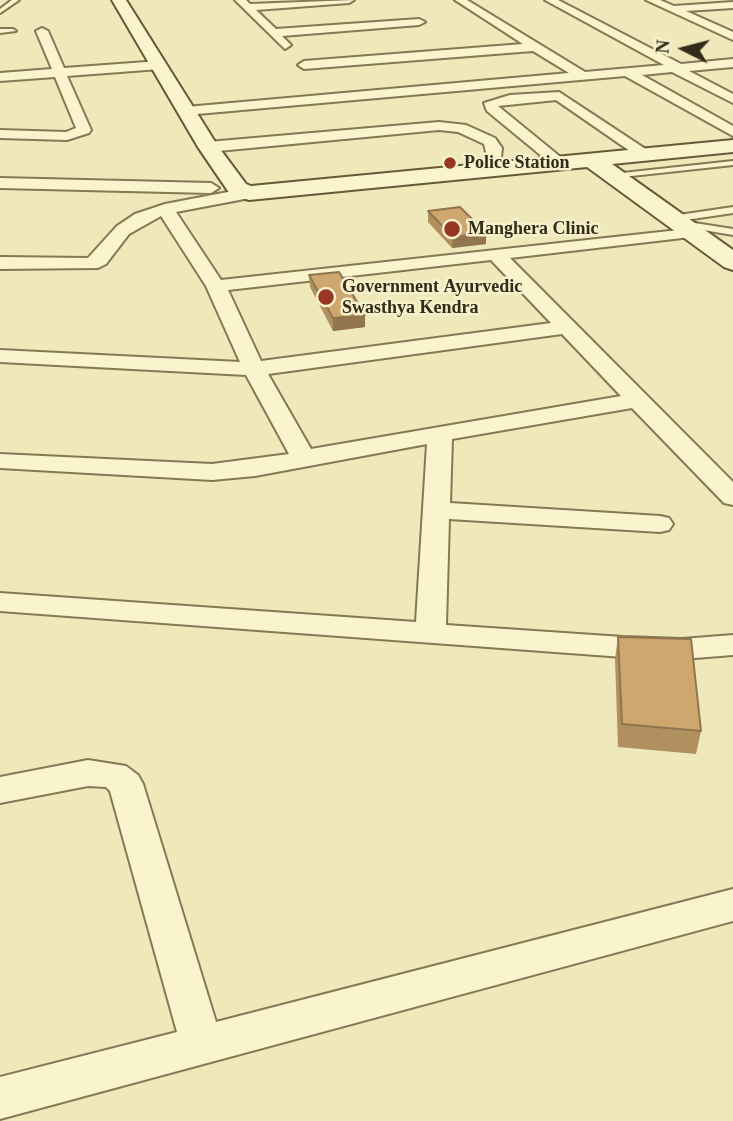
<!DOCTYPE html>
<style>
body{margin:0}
#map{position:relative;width:733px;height:1121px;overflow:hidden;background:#efe8bb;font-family:Georgia,serif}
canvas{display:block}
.north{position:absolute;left:649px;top:14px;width:70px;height:70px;-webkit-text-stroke:5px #f6f1cb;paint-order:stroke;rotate:276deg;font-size:19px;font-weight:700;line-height:28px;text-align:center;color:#342b1a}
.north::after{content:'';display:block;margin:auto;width:24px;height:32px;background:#342b1a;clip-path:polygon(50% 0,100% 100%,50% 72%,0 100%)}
</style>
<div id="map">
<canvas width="733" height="1121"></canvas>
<div class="north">N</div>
</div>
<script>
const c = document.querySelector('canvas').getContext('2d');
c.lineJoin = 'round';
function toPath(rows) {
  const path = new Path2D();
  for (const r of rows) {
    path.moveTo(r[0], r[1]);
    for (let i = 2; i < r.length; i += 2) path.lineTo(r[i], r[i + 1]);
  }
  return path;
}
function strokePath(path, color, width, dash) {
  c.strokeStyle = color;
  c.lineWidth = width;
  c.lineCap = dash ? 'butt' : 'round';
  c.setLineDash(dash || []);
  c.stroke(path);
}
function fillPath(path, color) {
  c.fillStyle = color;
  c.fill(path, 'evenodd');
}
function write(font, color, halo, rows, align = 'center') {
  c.font = font + ' Georgia,serif';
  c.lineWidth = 5;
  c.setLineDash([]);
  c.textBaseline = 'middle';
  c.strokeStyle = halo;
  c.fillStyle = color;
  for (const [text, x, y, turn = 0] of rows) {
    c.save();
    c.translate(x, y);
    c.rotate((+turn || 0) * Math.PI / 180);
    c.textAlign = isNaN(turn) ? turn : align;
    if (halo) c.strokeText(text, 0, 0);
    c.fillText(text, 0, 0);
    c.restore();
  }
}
const lane = toPath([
 [12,0,19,0,0,13,0,9,12,0],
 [0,29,13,29,16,31,0,33,0,29],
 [733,161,733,165,613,178,609,176,613,174,733,161],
 [733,207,733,213,672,222,668,219,672,216,733,207],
 [682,221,733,229,733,235,679,226,678,224,682,221]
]);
const street = toPath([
 [235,0,246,0,250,4,354,0,349,3,256,10,276,29,419,19,425,22,419,25,282,36,291,45,285,49,235,0],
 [455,0,467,0,585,72,664,65,545,0,558,0,681,64,733,59,733,67,689,71,733,94,733,103,672,72,642,75,733,126,733,136,625,76,186,115,179,111,186,107,569,73,533,51,304,69,298,65,304,61,523,44,455,0],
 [646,0,660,0,674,6,733,2,733,8,686,11,733,32,733,40,646,0],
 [42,28,48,31,64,68,160,61,166,65,160,69,67,76,91,130,89,133,67,140,0,138,0,130,66,132,76,128,55,77,0,81,0,73,52,69,36,31,42,28],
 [559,92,650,152,650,158,640,158,556,100,498,106,569,164,567,167,555,167,487,111,484,103,510,95,559,92],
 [439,122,466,125,495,138,502,148,501,157,498,160,488,160,484,144,458,132,439,130,208,152,200,147,208,142,439,122],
 [0,178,211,183,219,188,211,193,0,188,0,178],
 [249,188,257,193,255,197,176,212,221,280,697,228,700,232,697,236,691,237,510,258,733,482,733,505,724,503,632,408,452,439,450,503,660,516,669,518,673,524,669,530,660,532,449,519,446,625,623,637,682,639,733,635,733,655,682,659,623,657,0,611,0,593,416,622,427,444,255,476,212,480,0,468,0,454,212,464,289,454,246,375,0,362,0,350,240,362,206,286,161,216,129,234,106,264,98,268,0,269,0,257,88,258,117,226,135,214,165,204,249,188],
 [491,260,551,323,261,361,228,290,491,260],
 [562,334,621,396,311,449,268,374,562,334],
 [88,760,126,766,138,775,143,784,216,1022,733,889,733,921,0,1119,0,1077,177,1032,110,791,106,787,88,786,0,803,0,777,88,760]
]);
const secondary = toPath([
 [112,0,126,0,217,145,246,184,251,186,733,140,733,152,612,164,733,250,733,270,724,267,587,167,249,200,230,194,198,147,112,0]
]);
strokePath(lane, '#867755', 4);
strokePath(street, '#867755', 4);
strokePath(secondary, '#675838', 4);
fillPath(lane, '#faf4ce');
fillPath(street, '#faf4ce');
fillPath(secondary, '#faf4ce');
fillPath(toPath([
 [428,211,486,233,486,244,452,248,428,222],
 [309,275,365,327,333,331,310,287],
 [618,637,701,731,696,754,618,747,615,659]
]), '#b1905f');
fillPath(toPath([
 [486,233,486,244,452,248,453,237],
 [365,315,365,327,333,331,333,318]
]), '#90754e');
const building = toPath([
 [460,207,486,233,453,237,428,211,460,207],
 [339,272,365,315,333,318,309,275,339,272],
 [618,637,691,639,701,731,622,724,618,637]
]);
fillPath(building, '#cea76f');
strokePath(building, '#90754e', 2);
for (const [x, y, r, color] of [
 [450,163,7,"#963623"],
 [452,229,9,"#963623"],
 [326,297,9,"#963623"]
]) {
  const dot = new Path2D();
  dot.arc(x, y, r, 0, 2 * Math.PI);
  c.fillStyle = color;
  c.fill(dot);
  strokePath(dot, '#f6f1cb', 2.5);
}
write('bold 18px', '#342b1a', '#f6f1cb', [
 ["Police Station",464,163],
 ["Manghera Clinic",468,229],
 ["Government Ayurvedic",342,287],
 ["Swasthya Kendra",342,308]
], 'left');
</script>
